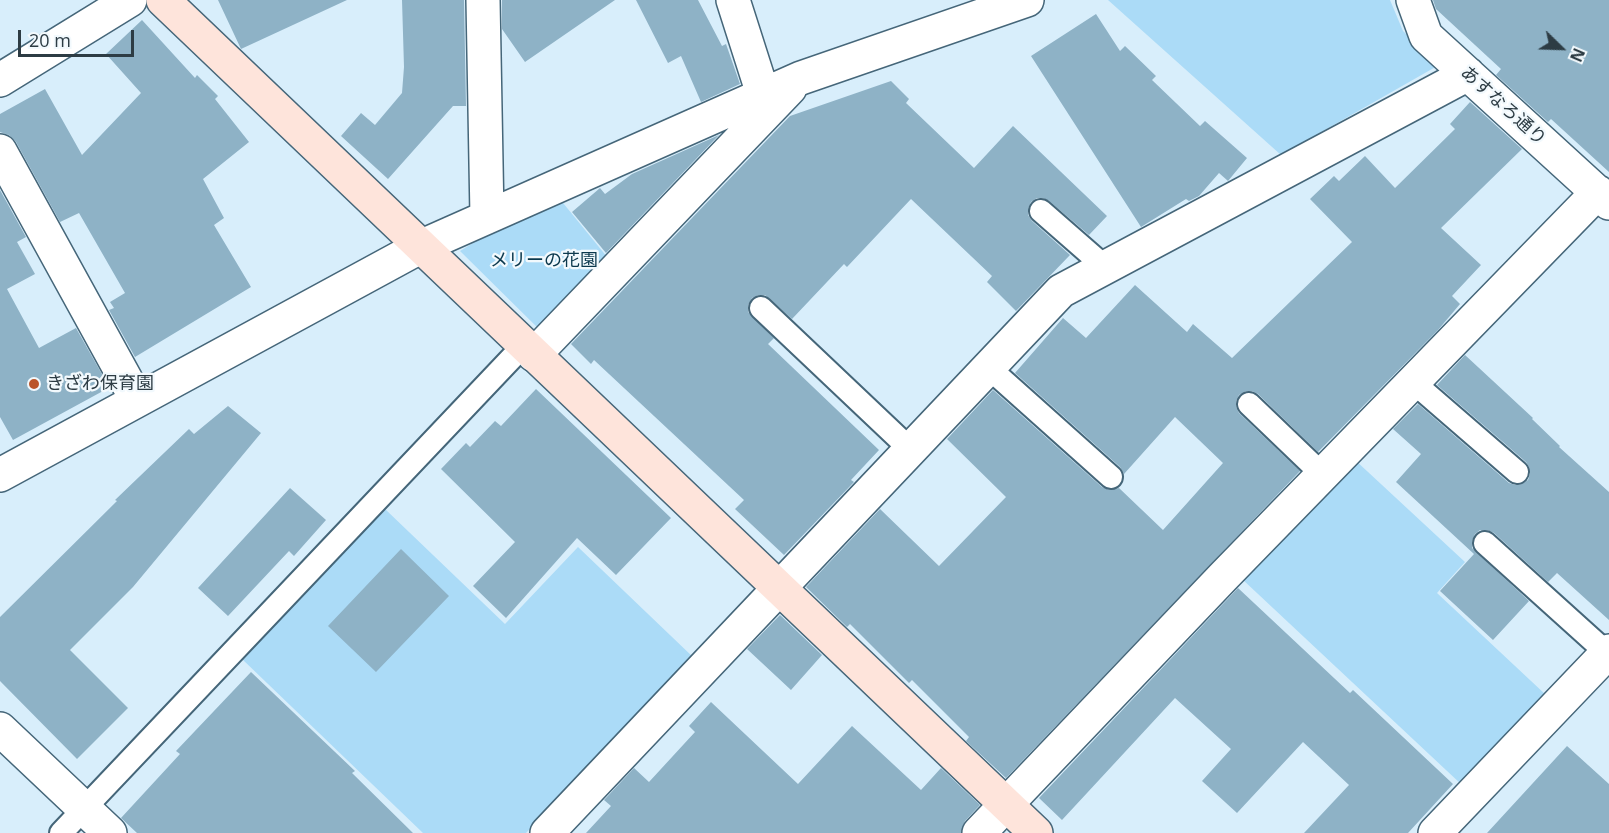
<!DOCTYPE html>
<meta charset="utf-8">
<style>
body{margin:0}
#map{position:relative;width:1609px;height:833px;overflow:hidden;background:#d8eefb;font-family:"Open Sans",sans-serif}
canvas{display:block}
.north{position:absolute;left:1531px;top:18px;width:60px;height:60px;-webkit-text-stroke:4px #f2f9fd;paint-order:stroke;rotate:113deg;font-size:16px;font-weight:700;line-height:24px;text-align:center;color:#2d3c44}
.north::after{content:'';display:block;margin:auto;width:21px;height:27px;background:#2d3c44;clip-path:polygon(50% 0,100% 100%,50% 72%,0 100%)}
.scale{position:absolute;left:18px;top:30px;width:116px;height:27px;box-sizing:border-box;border:3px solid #2d3c44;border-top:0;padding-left:8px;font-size:18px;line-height:21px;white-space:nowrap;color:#2d3c44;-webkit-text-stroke:4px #f2f9fd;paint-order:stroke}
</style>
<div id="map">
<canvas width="1609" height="833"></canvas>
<div class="north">N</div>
<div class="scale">20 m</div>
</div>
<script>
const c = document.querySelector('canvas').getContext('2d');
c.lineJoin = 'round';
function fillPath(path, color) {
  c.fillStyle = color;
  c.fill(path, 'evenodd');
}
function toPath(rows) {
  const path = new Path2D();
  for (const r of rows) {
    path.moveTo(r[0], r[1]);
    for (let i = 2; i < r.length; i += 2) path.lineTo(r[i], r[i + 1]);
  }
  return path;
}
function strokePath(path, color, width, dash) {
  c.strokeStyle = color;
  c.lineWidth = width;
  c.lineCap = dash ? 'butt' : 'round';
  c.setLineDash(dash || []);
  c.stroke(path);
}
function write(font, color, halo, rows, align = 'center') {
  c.font = font + ' "Open Sans","Noto Sans JP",sans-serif';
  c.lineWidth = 4.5;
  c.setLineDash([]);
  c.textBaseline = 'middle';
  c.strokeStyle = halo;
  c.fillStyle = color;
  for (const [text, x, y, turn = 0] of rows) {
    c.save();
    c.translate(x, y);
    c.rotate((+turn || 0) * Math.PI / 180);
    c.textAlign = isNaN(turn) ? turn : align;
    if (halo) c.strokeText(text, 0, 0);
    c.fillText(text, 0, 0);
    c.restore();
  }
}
fillPath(toPath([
 [1108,0,1390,0,1403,31,1439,65,1281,155],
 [559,198,612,263,545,335,460,251,512,219],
 [1354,459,1465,562,1437,593,1546,695,1462,785,1242,579],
 [385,509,505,624,578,547,694,658,526,833,423,833,242,659]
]), '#abdbf7');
fillPath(toPath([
 [218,0,347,0,241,49],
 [402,0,464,0,466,106,453,106,388,179,341,136,361,113,375,125,402,93,404,67],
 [502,0,615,0,525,62,502,29],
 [636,0,698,0,722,46,726,44,740,84,701,102,681,56,668,63],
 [1433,0,1609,0,1609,172,1551,119,1548,122,1496,75,1501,69,1436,9],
 [1096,14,1120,51,1125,46,1156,76,1152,80,1200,126,1205,121,1247,158,1228,181,1219,173,1199,196,1189,201,1186,199,1141,227,1031,56],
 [142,20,195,78,197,75,218,96,215,99,249,142,203,179,224,218,214,225,251,287,135,357,109,310,114,308,110,302,125,293,79,213,60,222,16,142,9,135,0,132,0,114,45,89,82,155,141,93,106,54],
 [891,81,909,99,906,103,974,168,1013,126,1107,216,1089,235,1049,201,1043,198,1037,198,1031,202,1028,209,1028,215,1032,221,1070,255,1016,311,987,282,992,276,911,199,847,267,844,264,792,319,765,295,758,295,752,298,748,305,748,312,774,338,768,344,879,450,851,480,854,482,784,555,735,509,744,500,594,360,591,364,571,344,790,116],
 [1470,102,1522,149,1441,228,1481,265,1452,296,1460,304,1438,330,1318,452,1258,394,1252,391,1246,391,1239,395,1236,401,1236,407,1239,413,1300,471,1006,778,966,741,969,737,912,680,909,683,850,624,847,627,806,587,880,509,939,566,1006,497,947,439,993,390,1102,487,1109,490,1119,488,1163,530,1223,463,1175,417,1124,474,1120,467,1015,373,1063,318,1086,338,1135,285,1187,332,1193,324,1232,358,1352,242,1310,199,1334,176,1339,181,1365,156,1395,188,1455,129,1450,124],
 [719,135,606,253,572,212,600,188,605,194,632,174],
 [0,190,26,237,17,242,35,274,7,289,39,348,76,328,103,376,97,380,103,391,13,440,0,417],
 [1465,355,1533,418,1532,419,1560,446,1559,447,1609,492,1609,620,1557,573,1548,582,1494,533,1487,530,1480,530,1475,534,1472,541,1472,548,1529,601,1493,640,1440,591,1474,554,1396,482,1421,454,1393,429,1418,404,1509,483,1515,485,1522,484,1528,480,1530,474,1529,467,1526,462,1437,385],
 [536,389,671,518,616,575,577,538,506,618,473,586,515,542,441,469,466,443,470,447,495,421,501,426],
 [228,406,261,433,133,587,70,650,128,708,77,759,0,681,0,617,117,501,115,500,189,429,194,434],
 [290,488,326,520,294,556,289,551,228,616,198,588],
 [401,549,449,596,376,672,328,626],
 [1238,588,1350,693,1353,690,1453,784,1408,833,1304,833,1349,785,1303,742,1237,813,1202,781,1231,749,1175,698,1062,820,1039,798],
 [780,615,822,655,791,690,747,649],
 [251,672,355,771,352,773,413,833,137,833,121,818,180,754,176,751],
 [711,702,798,784,852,726,921,790,941,768,980,805,965,821,961,833,586,833,611,806,604,800,634,768,649,782,695,732,689,726],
 [1567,746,1609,784,1609,833,1487,833]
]), '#8eb2c6');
const lane = toPath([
 [1041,211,1105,267],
 [761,308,911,450],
 [989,368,1111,477],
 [1413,382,1517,472],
 [1249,404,1323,475],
 [1485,543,1607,653],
 [61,833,524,345]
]);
const street = toPath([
 [483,0,487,217],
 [733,0,763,94],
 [1413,0,1426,36,1609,203],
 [0,80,130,0],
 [0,151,137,400],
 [534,355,790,88],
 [0,475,420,247,801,78,1027,0],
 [0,729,110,833],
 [547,833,1061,291,1468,74],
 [979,833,1223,577,1598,192],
 [1435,833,1609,651]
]);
const secondary = toPath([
 [163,0,1036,833]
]);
strokePath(lane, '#456679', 26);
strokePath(street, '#456679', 36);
strokePath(secondary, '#456679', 36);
strokePath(lane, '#fff', 22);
strokePath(street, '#fff', 33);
strokePath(secondary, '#fee4db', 33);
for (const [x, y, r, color] of [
 [34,384,6,"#bb552a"]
]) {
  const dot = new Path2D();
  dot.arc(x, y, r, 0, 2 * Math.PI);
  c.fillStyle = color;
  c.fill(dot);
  strokePath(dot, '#f2f9fd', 2);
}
write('18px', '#2d3c44', '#f2f9fd', [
 ["あすなろ通り",1503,106,42]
]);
write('18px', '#0b384d', '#f2f9fd', [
 ["メリーの花園",544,261]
]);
write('18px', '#2d3c44', '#f2f9fd', [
 ["きざわ保育園",46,384]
], 'left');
</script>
